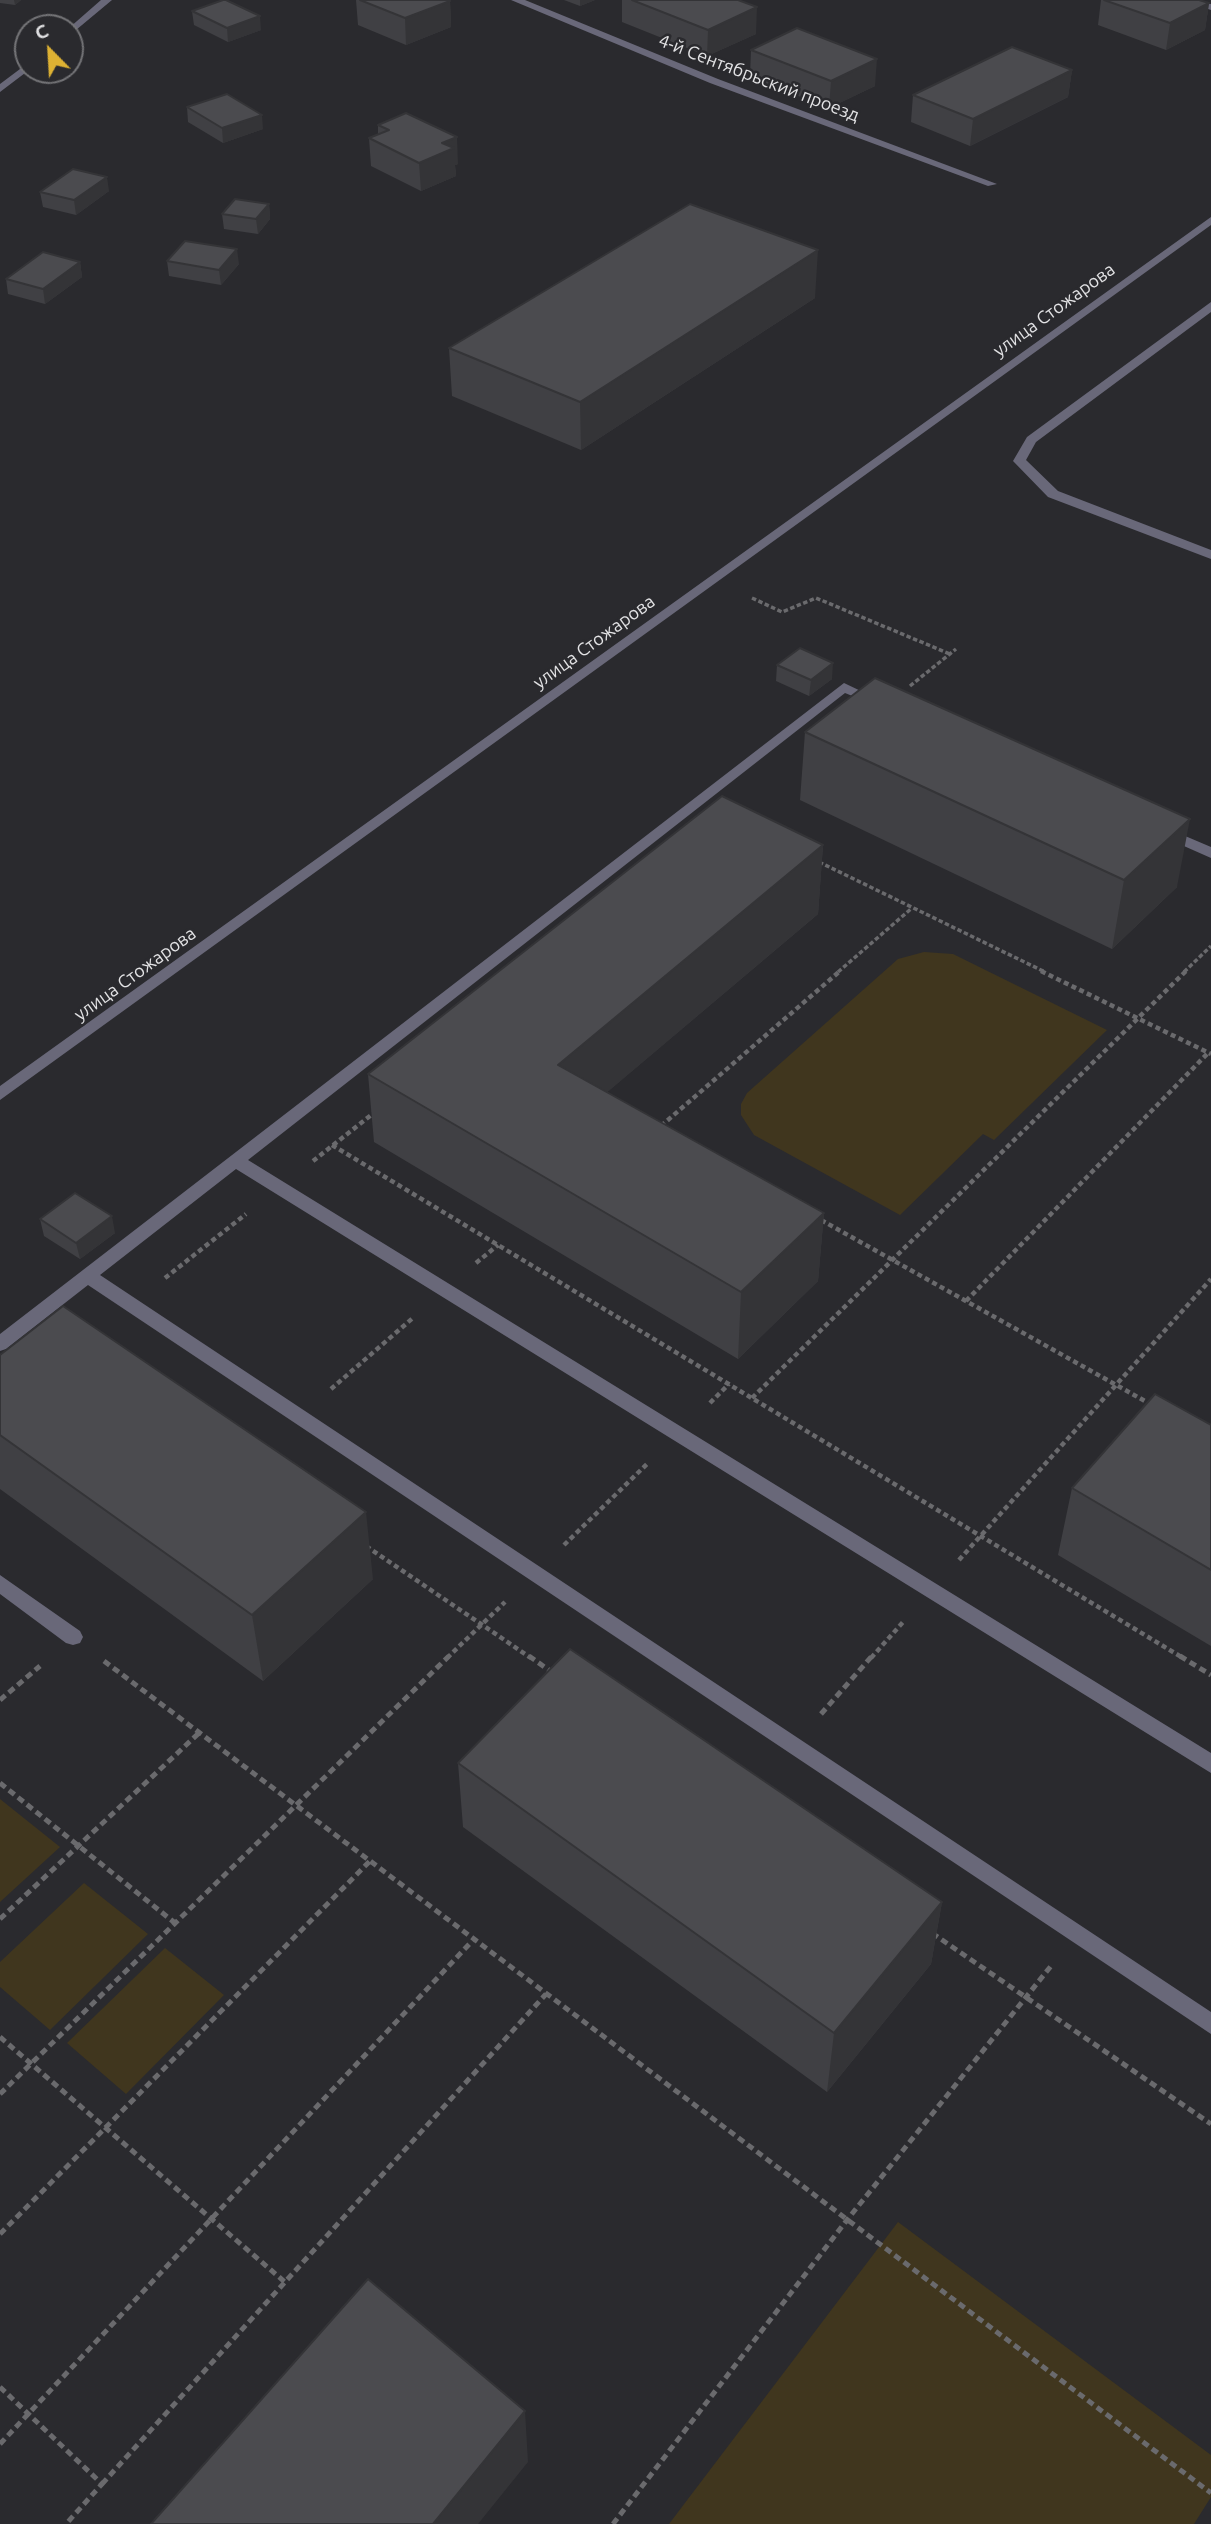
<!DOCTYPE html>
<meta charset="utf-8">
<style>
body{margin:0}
#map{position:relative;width:1211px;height:2524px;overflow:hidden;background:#2a2a2e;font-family:Ubuntu,sans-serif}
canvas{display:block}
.north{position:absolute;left:14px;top:14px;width:70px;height:70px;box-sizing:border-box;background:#2a2a2e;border:2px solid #747477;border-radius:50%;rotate:336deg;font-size:19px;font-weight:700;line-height:28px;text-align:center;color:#e3e3e5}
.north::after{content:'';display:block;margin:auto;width:24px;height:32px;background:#ddb133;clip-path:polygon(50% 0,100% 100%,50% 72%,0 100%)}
</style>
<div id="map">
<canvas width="1211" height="2524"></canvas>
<div class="north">С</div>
</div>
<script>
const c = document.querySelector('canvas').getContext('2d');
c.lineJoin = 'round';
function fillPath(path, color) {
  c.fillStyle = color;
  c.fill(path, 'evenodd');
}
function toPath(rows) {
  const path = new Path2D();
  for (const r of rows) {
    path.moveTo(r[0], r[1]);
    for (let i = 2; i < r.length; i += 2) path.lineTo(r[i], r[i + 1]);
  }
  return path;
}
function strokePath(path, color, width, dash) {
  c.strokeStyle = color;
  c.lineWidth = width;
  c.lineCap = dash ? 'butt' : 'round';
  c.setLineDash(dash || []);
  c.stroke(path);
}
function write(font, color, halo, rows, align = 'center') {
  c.font = font + ' Ubuntu,sans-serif';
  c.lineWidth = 5;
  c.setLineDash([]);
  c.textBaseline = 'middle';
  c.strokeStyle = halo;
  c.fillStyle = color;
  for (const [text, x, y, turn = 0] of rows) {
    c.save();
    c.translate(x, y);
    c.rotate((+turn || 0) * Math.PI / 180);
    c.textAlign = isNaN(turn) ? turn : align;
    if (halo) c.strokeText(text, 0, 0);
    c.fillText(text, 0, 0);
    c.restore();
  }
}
fillPath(toPath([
 [924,952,953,954,1107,1030,994,1140,983,1134,900,1215,754,1135,741,1115,741,1104,747,1093,898,959],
 [0,1799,60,1847,0,1902],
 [84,1883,148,1934,50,2030,0,1987,0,1962],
 [165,1948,224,1995,126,2094,67,2043],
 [898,2222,1211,2455,1211,2497,1194,2524,669,2524]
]), '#40361e');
strokePath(toPath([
 [752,598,782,612,816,598,950,654],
 [910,686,956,649],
 [819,862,1045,972],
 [838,972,912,908],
 [1184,972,1211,946]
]), '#6a6a6d', 3.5, [4.5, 2.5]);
strokePath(toPath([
 [1041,971,1211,1054],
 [661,1126,840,971],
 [332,1145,1183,1658],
 [313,1161,375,1112],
 [821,1220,1152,1405],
 [476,1263,498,1245],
 [165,1278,246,1214],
 [966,1301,1208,1053],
 [331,1389,414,1317],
 [752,1398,1186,971],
 [710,1403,729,1384],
 [564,1545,648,1463],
 [366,1546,531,1658],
 [959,1560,1211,1279],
 [447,1658,505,1602],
 [871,1658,904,1621]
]), '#6a6a6d', 4.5, [5, 3.5]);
strokePath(toPath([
 [529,1656,553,1673],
 [1180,1656,1211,1675],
 [104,1661,1211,2493],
 [0,1700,40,1666],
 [821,1714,872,1656],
 [0,1783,175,1923],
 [0,1919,200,1732],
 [932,1933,1211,2124],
 [0,2037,286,2283],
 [0,2094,449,1656],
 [0,2234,370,1861],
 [0,2387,102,2484,66,2524],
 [0,2444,474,1939],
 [102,2484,546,1994],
 [613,2524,847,2220,1051,1966]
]), '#6a6a6d', 5, [7, 4.5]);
fillPath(toPath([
 [101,0,112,0,70,35,69,28,101,0],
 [511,0,525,0,718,79,997,184,988,186,710,83,511,0],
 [1185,0,1211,4,1211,10,1187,2,1185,0],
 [28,63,29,70,0,92,0,84,28,63],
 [1211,217,1211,225,0,1100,0,1086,1211,217],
 [1211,302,1211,312,1036,442,1026,460,1058,491,1211,550,1211,559,1048,497,1013,461,1027,437,1211,302],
 [844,683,884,702,877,706,845,693,248,1160,1211,1753,1211,1773,236,1169,100,1275,1211,2012,1211,2034,88,1285,6,1349,0,1351,0,1334,844,683],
 [1164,827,1211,847,1211,858,1159,835,1157,832,1164,827],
 [0,1575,80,1631,83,1637,80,1643,73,1645,66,1643,0,1594,0,1575]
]), '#696879');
fillPath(toPath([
 [0,0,21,0,15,5,0,3],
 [356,0,448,0,450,1,451,27,406,45,358,25],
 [564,0,595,0,580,6],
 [622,0,738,0,756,34,707,56,622,22],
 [1101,0,1199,0,1209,3,1205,30,1166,50,1098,25],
 [192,11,261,30,228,42,194,25],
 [751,50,875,86,829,108,750,77],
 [1072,70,1068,97,970,146,911,122,913,95],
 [187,107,263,129,223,143,188,122],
 [378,125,458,164,455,165,456,176,421,191,371,166,369,138,378,135],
 [109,191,76,215,43,207,40,192],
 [269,204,270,219,258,234,224,229,222,214],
 [167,261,239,264,221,285,169,276],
 [80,262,82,277,45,304,8,294,6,279],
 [815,298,581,450,452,396,449,348],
 [777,665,832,679,809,696,776,681],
 [805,732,1177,887,1112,949,800,800],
 [823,845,818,914,607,1092,824,1213,818,1281,738,1359,374,1142,368,1074],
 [40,1219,115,1233,80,1259,44,1236],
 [0,1355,373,1579,263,1681,0,1489],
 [1211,1425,1211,1646,1058,1555,1072,1488],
 [458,1763,942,1902,931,1964,827,2092,463,1827]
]), '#404044');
fillPath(toPath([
 [14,0,21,0,15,5],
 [580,0,595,0,580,6],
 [450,1,451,27,406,45,405,18],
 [1209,3,1205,30,1166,50,1170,23],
 [757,7,756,34,707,56,708,30],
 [260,16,261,30,228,42,227,28],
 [877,59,875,86,829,108,831,81],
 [1072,70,1068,97,970,146,973,119],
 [262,115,263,129,223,143,222,128],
 [457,137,458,164,455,165,456,176,421,191,419,163,442,143],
 [107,177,109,191,76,215,74,200],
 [269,204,270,219,258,234,256,219],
 [237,249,239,264,221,285,219,270],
 [818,250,815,298,581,450,580,402],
 [80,262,82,277,45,304,43,289],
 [833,663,832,679,809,696,811,680],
 [1190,819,1177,887,1112,949,1124,880],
 [823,845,818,914,559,1133,558,1065],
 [824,1213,818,1281,738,1359,741,1292],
 [112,1216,115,1233,80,1259,76,1243],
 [366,1512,373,1579,263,1681,252,1615],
 [942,1902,931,1964,827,2092,834,2033],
 [525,2411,528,2462,478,2524,433,2524]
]), '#343437');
const building = toPath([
 [223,0,226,0,260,16,227,28,192,11,223,0],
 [360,0,448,0,450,1,405,18,360,0],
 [632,0,738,0,757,7,708,30,632,0],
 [1104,0,1199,0,1209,3,1170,23,1104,0],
 [797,28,877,59,831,81,751,50,797,28],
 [1012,47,1072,70,973,119,913,95,1012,47],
 [227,94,262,115,222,128,187,107,227,94],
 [406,113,457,137,442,143,454,148,419,163,369,138,389,130,378,125,406,113],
 [73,169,107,177,74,200,40,192,73,169],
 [235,199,269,204,256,219,222,214,235,199],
 [690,204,818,250,580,402,449,348,690,204],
 [185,241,237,249,219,270,167,261,185,241],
 [43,252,80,262,43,289,6,279,43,252],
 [800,648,833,663,811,680,777,665,800,648],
 [875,678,1190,819,1124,880,805,732,875,678],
 [722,796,823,845,558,1065,824,1213,741,1292,368,1074,722,796],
 [75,1193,112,1216,76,1243,40,1219,75,1193],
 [63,1306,366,1512,252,1615,0,1435,0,1355,63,1306],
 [1155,1394,1211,1425,1211,1570,1072,1488,1155,1394],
 [570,1649,942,1902,834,2033,458,1763,570,1649],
 [368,2279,525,2411,433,2524,151,2524,368,2279]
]);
fillPath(building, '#4b4b4f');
strokePath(building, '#343437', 2);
write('18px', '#e3e3e5', '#2a2a2e', [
 ["4-й Сентябрьский проезд",759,78,21],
 ["улица Стожарова",1054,310,-36],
 ["улица Стожарова",594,642,-36],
 ["улица Стожарова",135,974,-36]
]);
</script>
